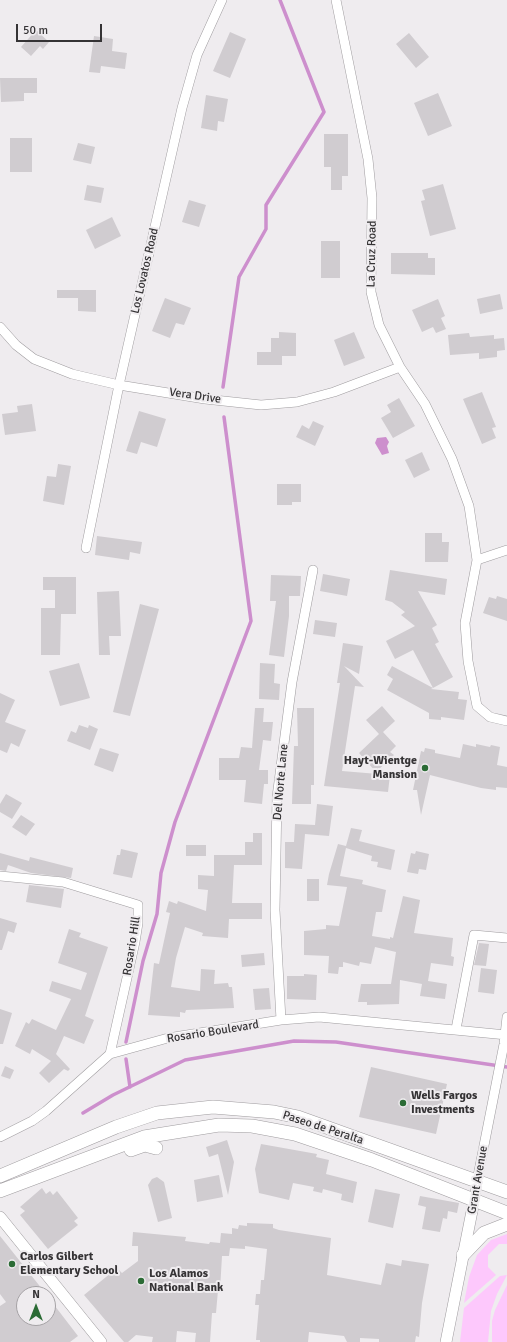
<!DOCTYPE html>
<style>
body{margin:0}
#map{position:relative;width:507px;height:1342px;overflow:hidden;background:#efecef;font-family:Signika,sans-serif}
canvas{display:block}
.north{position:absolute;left:16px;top:1286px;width:40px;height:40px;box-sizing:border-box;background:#efecef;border:1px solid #a5a2a5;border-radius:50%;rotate:0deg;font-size:11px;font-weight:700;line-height:16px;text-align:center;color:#353335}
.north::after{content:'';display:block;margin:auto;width:14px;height:18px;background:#2b6b35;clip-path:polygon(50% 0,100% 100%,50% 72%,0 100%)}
.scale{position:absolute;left:16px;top:24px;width:86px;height:18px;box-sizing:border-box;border:2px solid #353335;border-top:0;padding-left:5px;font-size:12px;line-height:14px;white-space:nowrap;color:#353335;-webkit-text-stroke:3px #efecef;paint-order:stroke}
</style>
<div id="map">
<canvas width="507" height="1342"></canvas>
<div class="north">N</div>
<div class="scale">50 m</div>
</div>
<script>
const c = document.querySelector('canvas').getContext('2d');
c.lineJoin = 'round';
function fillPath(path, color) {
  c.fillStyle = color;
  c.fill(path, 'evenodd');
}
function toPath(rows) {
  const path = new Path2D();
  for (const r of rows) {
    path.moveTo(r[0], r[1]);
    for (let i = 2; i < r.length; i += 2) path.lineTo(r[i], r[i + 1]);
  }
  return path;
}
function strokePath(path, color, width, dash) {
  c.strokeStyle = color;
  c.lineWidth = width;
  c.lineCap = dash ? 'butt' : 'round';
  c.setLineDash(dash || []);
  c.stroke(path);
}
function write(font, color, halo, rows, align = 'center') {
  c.font = font + ' Signika,sans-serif';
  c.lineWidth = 4;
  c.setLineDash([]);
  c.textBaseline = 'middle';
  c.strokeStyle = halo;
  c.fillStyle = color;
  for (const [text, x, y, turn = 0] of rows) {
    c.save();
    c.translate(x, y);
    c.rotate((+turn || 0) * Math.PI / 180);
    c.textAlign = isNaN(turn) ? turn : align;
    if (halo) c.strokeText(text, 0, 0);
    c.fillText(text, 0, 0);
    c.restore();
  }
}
fillPath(toPath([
 [507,1234,507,1244,499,1244,488,1255,488,1267,496,1275,464,1303,469,1277,477,1255,491,1240],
 [507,1275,497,1294,491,1311,488,1342,460,1342,464,1308,500,1276],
 [507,1285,507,1342,492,1342,492,1321,495,1310]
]), '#fdc8fc');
fillPath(toPath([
 [386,437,389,442,387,446,389,453,382,455,375,443,377,438]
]), '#cd8fcd');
strokePath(toPath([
 [223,387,239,277,266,229,266,205,324,112,280,0],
 [126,1042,143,961,157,914,161,873,175,822,251,621,224,417],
 [126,1059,130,1087],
 [83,1113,113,1095,185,1060,294,1041,336,1042,507,1067]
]), '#cd8fcd', 3.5);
fillPath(toPath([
 [36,30,49,42,43,49,40,46,31,56,21,47],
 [230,32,246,39,230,78,213,71],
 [409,33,429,57,416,68,396,44],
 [94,36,113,39,112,51,127,53,125,69,101,66,100,73,89,72],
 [0,78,37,78,37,93,24,93,24,101,1,102],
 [438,93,452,126,428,136,414,103],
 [206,95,228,99,224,122,218,121,217,131,201,128],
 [324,134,348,134,348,176,342,176,342,190,331,190,331,167,324,167],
 [10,138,32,138,32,172,10,172],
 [78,143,95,147,91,164,73,160],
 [443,184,456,229,430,236,421,201,425,200,422,190],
 [87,185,104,188,101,203,84,200],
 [189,200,206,205,199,227,182,222],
 [112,217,121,236,95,249,86,230],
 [321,241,340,241,340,278,321,278],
 [391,253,428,253,428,258,435,258,435,275,391,274],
 [57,290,96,290,96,312,78,311,78,298,57,298],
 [500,294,503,309,480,314,477,299],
 [165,298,191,308,184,325,176,323,170,338,152,331],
 [438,299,445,316,441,318,446,329,436,333,433,327,422,332,412,310],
 [279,332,296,333,296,356,282,356,282,365,257,365,257,352,271,352,271,338,279,338],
 [354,332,365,358,344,366,334,340],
 [469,333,470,337,494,335,494,339,504,338,505,350,497,351,497,357,479,359,479,353,450,355,448,335],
 [482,392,496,427,492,428,496,438,482,444,463,399],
 [399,398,415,426,393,438,381,418,391,412,387,405],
 [32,404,36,431,5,435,2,414,18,412,17,406],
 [139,411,166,419,157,447,141,442,137,454,126,451],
 [313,421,324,426,315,446,296,437,302,425,309,429],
 [422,452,430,470,414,478,405,460],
 [58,464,71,466,64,505,43,501,47,476,56,477],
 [277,484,301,484,301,502,292,502,292,505,277,505],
 [425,533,442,533,442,542,449,542,448,562,425,562],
 [97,536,142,542,140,554,130,552,129,560,95,555],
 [390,570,447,579,445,595,418,591,437,625,432,628,439,642,435,644,453,677,433,688,413,650,395,659,386,641,415,626,401,615,405,612,392,602,385,600],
 [323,574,350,579,347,596,320,591],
 [271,575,301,576,300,596,289,596,289,616,284,657,269,655,276,601,270,601],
 [43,577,76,577,76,614,61,614,60,655,41,655,41,608,55,608,55,590,43,590],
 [119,591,121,636,109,636,110,655,99,655,97,592],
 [497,596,507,599,507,621,483,613,489,597,496,599],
 [140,604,159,609,130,716,113,712],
 [315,620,337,623,335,637,313,634],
 [343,643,363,646,359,674,344,666,364,687,355,686,342,771,390,775,388,792,324,786,340,683,337,683],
 [79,663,90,698,60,706,49,671],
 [260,663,275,664,274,683,280,684,279,700,259,699],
 [392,666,433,688,431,689,459,692,458,699,467,700,464,720,441,717,441,720,429,719,429,713,387,690,393,679,387,675],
 [0,693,15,700,5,722,26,730,19,747,11,743,7,753,0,750],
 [382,706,395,721,383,732,396,746,390,752,394,755,376,772,359,753,379,734,366,720],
 [255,708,264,708,263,722,273,722,271,741,263,740,259,770,268,770,268,784,264,784,262,804,244,802,246,780,219,780,219,758,239,758,241,747,252,748],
 [297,708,314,708,314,785,311,785,311,804,292,804,294,746,298,746],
 [79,725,88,728,89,725,98,729,90,750,67,741,71,731,76,733],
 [463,744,476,747,476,744,490,747,491,745,500,747,497,765,507,767,507,788,496,787,496,790,481,788,430,775,421,815,417,790,413,790,421,751,424,752,425,748,435,750,435,753,460,758],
 [100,748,119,754,113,772,94,765],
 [6,794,22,803,12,819,0,812,0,804],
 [317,804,333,806,329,836,305,834,302,869,285,868,285,842,294,842,295,824,315,825],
 [21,815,35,824,26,836,12,827],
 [351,828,362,830,359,841,395,850,391,870,377,867,378,862,371,861,372,856,346,848,340,876,363,880,362,884,386,890,382,912,376,912,372,936,390,939,390,937,393,938,403,896,420,900,414,933,453,938,451,956,454,957,453,966,431,963,428,981,447,984,445,999,420,996,422,984,400,980,399,1004,367,1005,367,1002,358,1002,361,984,391,984,396,952,375,947,371,964,360,962,359,966,343,962,343,967,339,967,338,974,328,973,329,956,304,955,304,931,326,929,326,925,339,926,347,887,327,885,329,874,338,844,346,846],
 [253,833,262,833,262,865,234,865,232,903,262,903,262,919,229,919,228,938,202,936,203,933,185,927,176,958,171,987,200,991,201,969,215,970,214,984,228,983,229,987,232,987,234,1008,186,1010,185,1013,180,1012,180,1017,148,1015,154,963,159,964,170,913,166,912,169,901,177,904,178,901,206,911,208,890,198,889,198,875,214,876,214,855,245,855,245,842,253,842],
 [186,845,206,845,206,856,186,856],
 [121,849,138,853,132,878,113,874,117,855,120,855],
 [416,851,429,854,426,870,419,869,418,874,407,872,411,853,415,854],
 [0,853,29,861,30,857,73,868,71,878,31,873,8,865,6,871,0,870],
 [307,879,319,879,319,901,307,901],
 [29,885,64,889,61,908,26,902],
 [0,918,17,923,14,933,8,931,2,950,0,950],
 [69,929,81,933,79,937,108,947,85,1016,94,1020,84,1044,64,1036,56,1054,70,1069,68,1071,64,1069,49,1083,39,1073,51,1061,32,1049,30,1054,15,1046,26,1022,29,1024,32,1019,56,1030,71,999,49,991,52,981,81,990,87,973,58,963],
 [479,943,489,944,486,966,474,965],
 [264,953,265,965,242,967,241,955],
 [481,968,497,970,494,994,478,992],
 [304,974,317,975,316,1000,287,999,287,976,304,976],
 [269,988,271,1009,255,1010,253,989],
 [0,1009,12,1013,3,1044,0,1044],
 [5,1066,14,1070,10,1079,1,1076],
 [371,1067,447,1084,436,1134,359,1117],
 [227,1140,234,1162,228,1195,218,1154,209,1157,206,1147],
 [261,1144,317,1154,316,1157,329,1160,326,1174,357,1182,353,1203,341,1200,342,1194,323,1189,322,1193,313,1191,314,1187,293,1183,289,1200,259,1193,255,1169],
 [219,1175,223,1197,197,1202,194,1180],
 [157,1177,164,1182,172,1218,158,1222,148,1185,152,1179],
 [42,1188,46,1194,50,1191,53,1195,57,1191,78,1218,74,1221,78,1225,48,1249,20,1215,25,1211,20,1207],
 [375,1189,400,1194,393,1228,368,1222],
 [420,1196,459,1203,457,1213,448,1211,447,1219,443,1218,440,1232,422,1229,426,1207,418,1205],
 [247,1223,273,1224,273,1228,279,1230,331,1238,327,1275,381,1285,386,1263,401,1266,402,1260,429,1264,422,1303,419,1337,416,1336,415,1342,379,1342,379,1339,360,1338,360,1342,347,1342,344,1336,309,1332,308,1342,260,1342,260,1340,256,1340,259,1305,255,1305,256,1294,260,1294,261,1280,264,1280,267,1249,245,1246,245,1249,230,1248,229,1256,222,1256,220,1290,218,1290,216,1313,212,1313,210,1342,195,1342,196,1333,177,1331,176,1342,152,1342,153,1337,136,1335,128,1342,124,1342,84,1295,117,1268,122,1273,138,1261,138,1246,132,1246,133,1232,186,1237,185,1241,209,1244,210,1242,220,1243,221,1233,232,1234,232,1228,238,1229,239,1225,247,1226],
 [0,1236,46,1294,24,1294,24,1318,48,1318,48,1297,78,1336,70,1342,0,1342,0,1306,6,1302,0,1294]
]), '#d0ccd0');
const minor = toPath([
 [336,0,368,159,372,198,371,292,379,325,400,367,425,404,452,459,469,506,477,560],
 [0,327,16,345,34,359,72,374,119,385,205,399,261,405,297,402,334,392,400,367],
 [86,548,119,385,182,108,197,55,222,0],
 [507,550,477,560,465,623,468,661,477,706,490,717,507,721],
 [0,876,63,882,138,905,138,923,135,942,110,1054],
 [281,1020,275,910,277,797,292,682,313,570],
 [456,1029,474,935,507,938],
 [0,1137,32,1121,46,1111,110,1054,168,1038,281,1020,319,1017,507,1035],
 [474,1201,477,1181,504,1044,507,1017]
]);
const tertiary = toPath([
 [0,1217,101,1342],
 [446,1342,474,1201]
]);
const secondary = toPath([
 [131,1150,145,1145,156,1148],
 [0,1176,116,1127,157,1113,213,1107,274,1112,298,1117,507,1192],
 [0,1191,144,1137,219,1125,252,1126,295,1134,372,1160,507,1213],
 [463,1255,484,1233,507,1224]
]);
strokePath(minor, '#9f9c9f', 10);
strokePath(tertiary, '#9f9c9f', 12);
strokePath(secondary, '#9f9c9f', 14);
strokePath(minor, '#fff', 9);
strokePath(tertiary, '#fff', 11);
strokePath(secondary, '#fff', 13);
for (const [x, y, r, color] of [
 [425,768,4,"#2b6b35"],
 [403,1103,4,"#2b6b35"],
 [12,1264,4,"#2b6b35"],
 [141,1281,4,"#2b6b35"]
]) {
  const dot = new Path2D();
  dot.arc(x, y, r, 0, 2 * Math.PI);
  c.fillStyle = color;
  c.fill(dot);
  strokePath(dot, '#efecef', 1.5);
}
write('12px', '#353335', '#efecef', [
 ["La Cruz Road",372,254,-89],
 ["Los Lovatos Road",145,271,-77],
 ["Vera Drive",195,396,8],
 ["Del Norte Lane",281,782,-85],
 ["Rosario Hill",132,946,-81],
 ["Rosario Boulevard",213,1032,-9],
 ["Paseo de Peralta",323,1128,18],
 ["Grant Avenue",478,1180,-80]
]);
write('bold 12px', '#353335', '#efecef', [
 ["Hayt-Wientge",417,761,"right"],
 ["Mansion",417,775,"right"],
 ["Wells Fargos",411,1096],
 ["Investments",411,1110],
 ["Carlos Gilbert",20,1257],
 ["Elementary School",20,1271],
 ["Los Alamos",149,1274],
 ["National Bank",149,1288]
], 'left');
</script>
